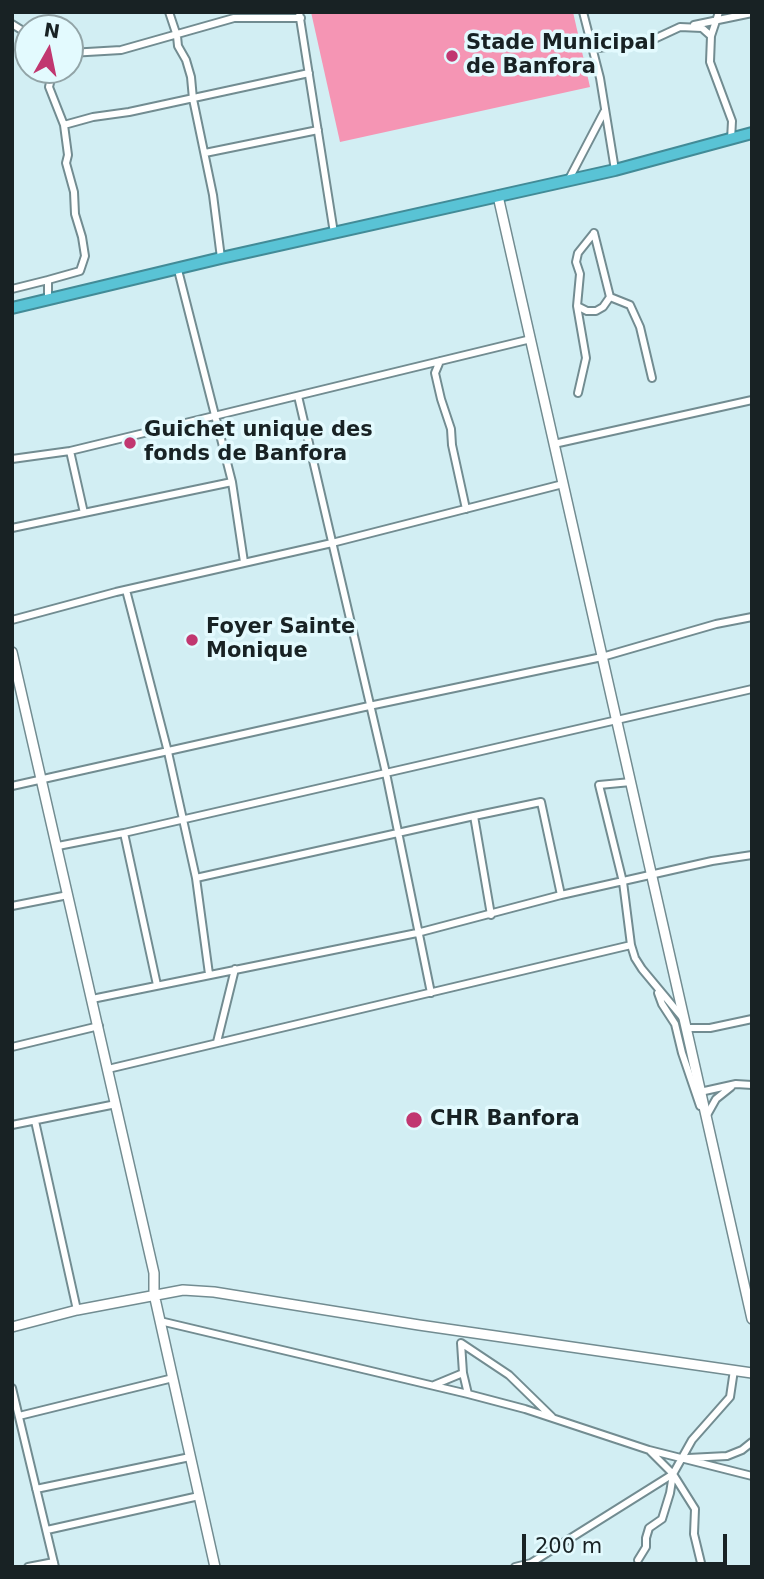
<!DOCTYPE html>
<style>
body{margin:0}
#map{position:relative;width:764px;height:1579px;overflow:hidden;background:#d2eef3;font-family:"DejaVu Sans",sans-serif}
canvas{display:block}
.frame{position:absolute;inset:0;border:14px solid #182224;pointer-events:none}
.north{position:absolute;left:14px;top:14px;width:70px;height:70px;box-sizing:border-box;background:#e3fafe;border:2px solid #92a4a7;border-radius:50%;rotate:9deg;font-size:19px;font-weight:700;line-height:28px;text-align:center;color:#182224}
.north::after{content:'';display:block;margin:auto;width:24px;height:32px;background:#c13770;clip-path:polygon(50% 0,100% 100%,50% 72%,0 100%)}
.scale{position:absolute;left:522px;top:1534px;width:205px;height:32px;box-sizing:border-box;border:4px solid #182224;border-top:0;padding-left:9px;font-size:21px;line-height:24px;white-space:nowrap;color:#182224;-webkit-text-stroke:5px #e3fafe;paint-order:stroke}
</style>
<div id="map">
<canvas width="764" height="1579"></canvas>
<div class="frame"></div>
<div class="north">N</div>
<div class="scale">200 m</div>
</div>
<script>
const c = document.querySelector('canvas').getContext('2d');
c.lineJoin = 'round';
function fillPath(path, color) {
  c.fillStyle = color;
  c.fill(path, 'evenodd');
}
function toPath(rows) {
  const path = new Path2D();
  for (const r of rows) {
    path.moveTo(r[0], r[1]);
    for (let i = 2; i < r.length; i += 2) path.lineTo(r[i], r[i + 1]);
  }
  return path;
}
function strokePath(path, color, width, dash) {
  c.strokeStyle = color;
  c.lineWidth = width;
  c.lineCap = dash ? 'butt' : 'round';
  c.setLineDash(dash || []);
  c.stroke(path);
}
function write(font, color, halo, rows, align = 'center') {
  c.font = font + ' "DejaVu Sans",sans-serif';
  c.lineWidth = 7;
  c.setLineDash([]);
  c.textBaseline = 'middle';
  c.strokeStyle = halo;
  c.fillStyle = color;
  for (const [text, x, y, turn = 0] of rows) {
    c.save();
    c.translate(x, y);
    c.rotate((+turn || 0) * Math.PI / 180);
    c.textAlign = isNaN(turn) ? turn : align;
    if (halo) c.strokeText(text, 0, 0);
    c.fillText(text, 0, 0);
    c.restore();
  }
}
fillPath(toPath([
 [311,12,573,12,590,87,340,142]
]), '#f595b4');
const street = toPath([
 [169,12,177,36,178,46,186,60,191,77,193,99,213,195,221,258],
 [299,12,334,233],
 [583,12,600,78,615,170],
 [719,12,711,36,710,62,732,121,731,140],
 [12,24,28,34],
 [694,25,752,13],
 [592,49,652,40,680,27,702,28,711,36],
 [70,53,121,50,234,18,301,18],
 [64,125,93,117,129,112,309,73],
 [205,153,318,130],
 [569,179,604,112],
 [594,233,610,297,603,307,596,311,587,311,577,306,580,274,576,262,578,253,594,233],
 [178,270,232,482,244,562],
 [12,289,48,280],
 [610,297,630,305,640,327,652,378],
 [48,300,48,280,80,271,85,256,82,237,75,214,74,192,66,163,68,155,64,125,49,87,53,70],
 [577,306,586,358,578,393],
 [440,361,435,373,441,399,451,429,452,445,466,509],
 [298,396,386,773,431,993],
 [554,444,752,400],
 [70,451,84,513],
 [12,459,70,451,531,339],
 [12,528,232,482],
 [126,590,168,752,196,878,209,974],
 [12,620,116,592,332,543,563,484],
 [631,782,599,785,623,882,631,945,635,958,642,969,682,1017],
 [12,786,369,706,602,657,716,624,752,617],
 [124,833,157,985],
 [58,846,124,833,752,689],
 [196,878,474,816],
 [12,906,68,895],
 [491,915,474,816,541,802,561,895],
 [658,993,662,1004,675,1024,682,1053,700,1106],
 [92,999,417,933,561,895,712,861,752,855],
 [686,1028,710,1028,752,1019],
 [217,1042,235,969],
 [12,1047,99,1026],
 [108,1069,631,945],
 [700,1092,736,1084,752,1085],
 [707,1115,716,1099,731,1087],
 [35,1121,77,1310],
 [12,1125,116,1104],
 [160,1321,468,1394,525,1409,649,1450,752,1476],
 [463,1373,468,1394],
 [434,1385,463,1373,461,1343,509,1375,552,1417],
 [12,1388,55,1567],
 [19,1416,173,1378],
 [650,1451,673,1474,695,1509,694,1534,702,1567],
 [688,1458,727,1456,742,1450,752,1442],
 [36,1489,190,1457],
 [47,1530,199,1496],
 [638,1560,646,1547,646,1538,649,1528,662,1519,670,1493,673,1474,692,1440,730,1397,734,1370],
 [28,1567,54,1562],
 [515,1567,531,1563,673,1474]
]);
const secondary = toPath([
 [498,196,752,1319],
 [12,652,154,1273,154,1294,215,1567],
 [12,1327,77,1310,183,1290,214,1292,419,1325,752,1373]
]);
const highway = toPath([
 [12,308,221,258,615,170,752,133]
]);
strokePath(street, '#728c91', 10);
strokePath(secondary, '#728c91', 12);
strokePath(highway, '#428b97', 14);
strokePath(street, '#fff', 6);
strokePath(secondary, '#fff', 9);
strokePath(highway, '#59c3d5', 10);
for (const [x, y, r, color] of [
 [452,56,7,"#c13770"],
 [130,443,7,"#c13770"],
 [192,640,7,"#c13770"],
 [414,1120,9,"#c13770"]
]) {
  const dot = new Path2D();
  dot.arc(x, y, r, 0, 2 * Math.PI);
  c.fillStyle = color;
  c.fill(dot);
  strokePath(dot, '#e3fafe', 2.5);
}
write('bold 21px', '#182224', '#e3fafe', [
 ["Stade Municipal",466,44],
 ["de Banfora",466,68],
 ["Guichet unique des",144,431],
 ["fonds de Banfora",144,455],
 ["Foyer Sainte",206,628],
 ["Monique",206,652],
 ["CHR Banfora",430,1120]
], 'left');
</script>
